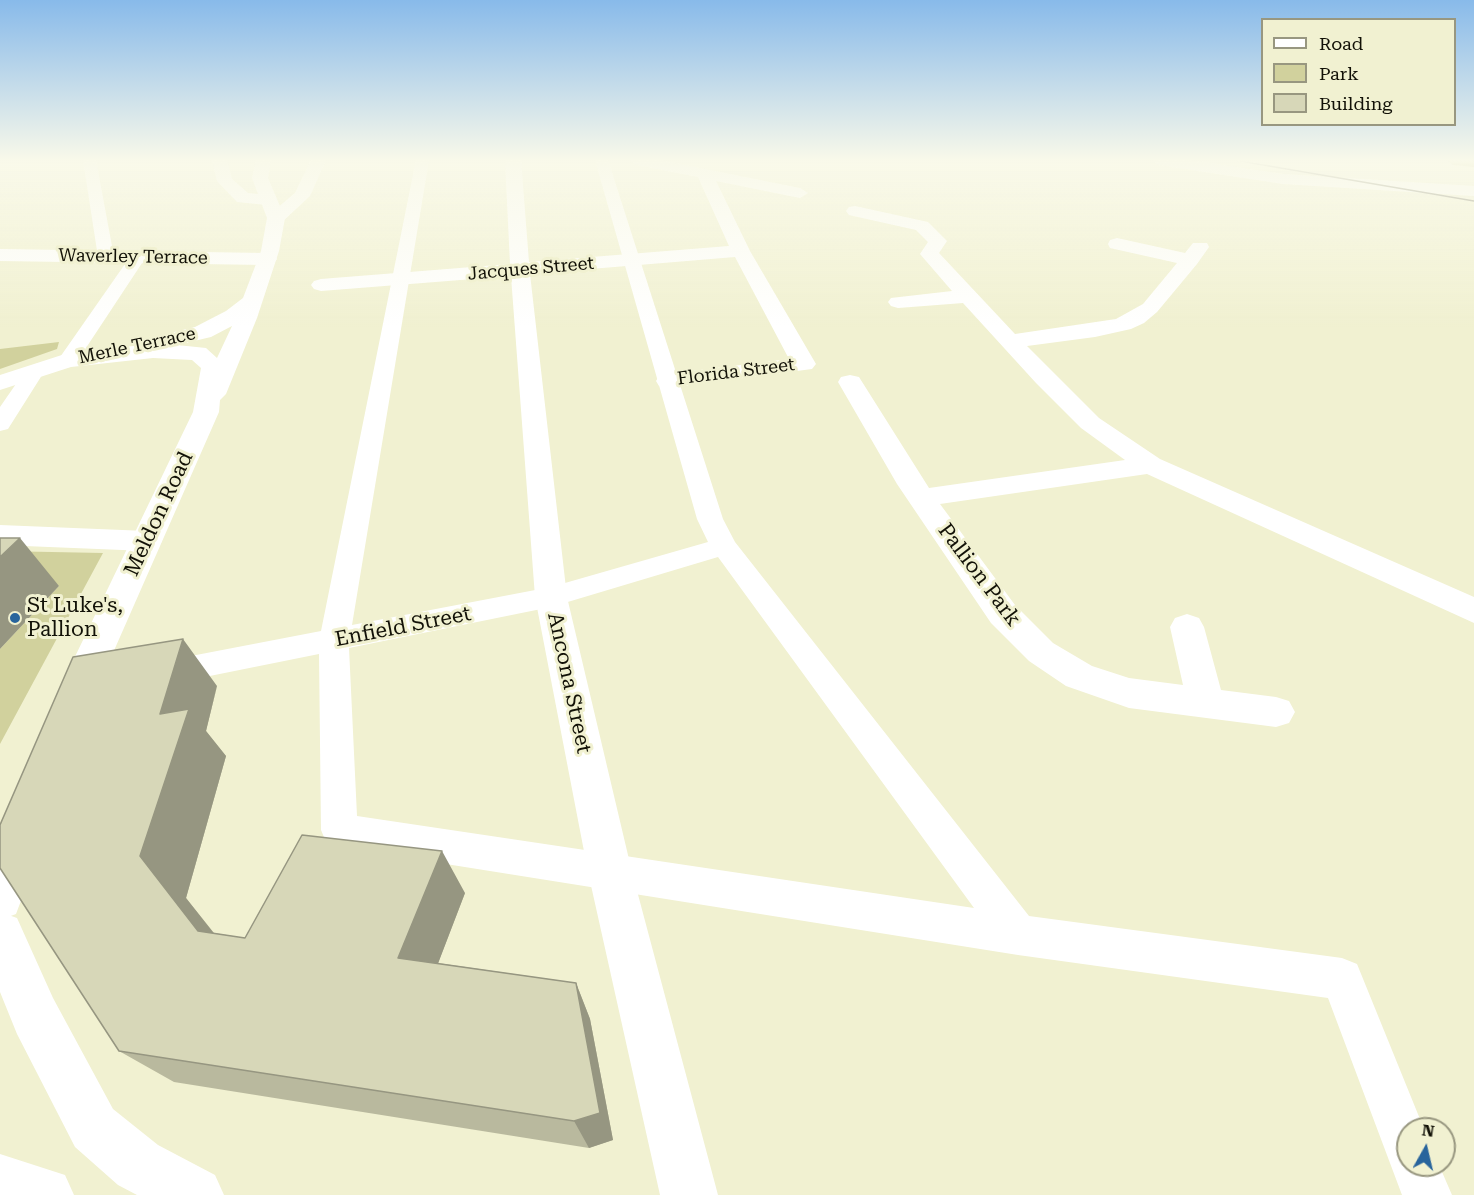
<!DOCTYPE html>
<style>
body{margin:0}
#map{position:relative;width:1474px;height:1195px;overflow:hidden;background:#f1f1d1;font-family:"Roboto Serif",serif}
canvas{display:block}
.legend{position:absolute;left:1261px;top:18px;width:195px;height:108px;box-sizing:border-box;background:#f1f1d1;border:2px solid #989780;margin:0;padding:8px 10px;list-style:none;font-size:18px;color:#121107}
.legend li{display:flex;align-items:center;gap:12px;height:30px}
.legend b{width:30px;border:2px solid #989780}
.north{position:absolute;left:1396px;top:1117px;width:60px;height:60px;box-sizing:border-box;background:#f1f1d1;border:2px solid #989780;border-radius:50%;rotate:8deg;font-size:16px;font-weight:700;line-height:24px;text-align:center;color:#121107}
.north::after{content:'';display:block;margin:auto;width:21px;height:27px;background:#28649c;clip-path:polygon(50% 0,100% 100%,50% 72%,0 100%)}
</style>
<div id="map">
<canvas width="1474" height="1195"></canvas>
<ul class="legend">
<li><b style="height:8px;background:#fff"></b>Road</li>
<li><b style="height:16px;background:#d1d19d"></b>Park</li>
<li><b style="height:16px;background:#d7d7b8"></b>Building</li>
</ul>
<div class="north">N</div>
</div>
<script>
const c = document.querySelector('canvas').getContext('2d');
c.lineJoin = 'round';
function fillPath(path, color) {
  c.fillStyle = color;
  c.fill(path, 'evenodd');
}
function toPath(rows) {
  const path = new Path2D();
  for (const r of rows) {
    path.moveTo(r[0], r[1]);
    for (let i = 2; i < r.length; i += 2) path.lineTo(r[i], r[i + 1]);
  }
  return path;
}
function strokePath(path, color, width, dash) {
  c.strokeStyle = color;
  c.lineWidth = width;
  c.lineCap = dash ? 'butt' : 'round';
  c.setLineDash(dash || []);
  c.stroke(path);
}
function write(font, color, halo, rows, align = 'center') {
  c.font = font + ' "Roboto Serif",serif';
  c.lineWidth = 6;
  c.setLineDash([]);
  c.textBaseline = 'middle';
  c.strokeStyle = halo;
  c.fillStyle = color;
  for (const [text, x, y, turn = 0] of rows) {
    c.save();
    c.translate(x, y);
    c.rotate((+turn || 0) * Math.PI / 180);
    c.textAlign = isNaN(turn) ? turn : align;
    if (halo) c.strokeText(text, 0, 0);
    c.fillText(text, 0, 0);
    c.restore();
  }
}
fillPath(toPath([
 [59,342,57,349,0,369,0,349],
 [0,551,103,553,0,744,0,649,59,586]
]), '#d1d19d');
fillPath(toPath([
 [83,160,96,160,114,257,112,260,106,262,98,257,83,160],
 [416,160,429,160,352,625,551,587,708,542,697,519,595,160,608,160,723,519,735,542,1029,916,1342,958,1357,964,1424,1129,1408,1129,1408,1165,1439,1165,1452,1195,1402,1195,1328,998,1018,955,339,847,326,842,321,830,319,654,165,685,154,682,149,673,154,664,165,661,321,631,416,160],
 [718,557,974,908,357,816,349,648,551,607,718,557],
 [138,252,146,257,78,360,75,364,61,364,58,360,132,254,138,252],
 [34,366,41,368,44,372,8,429,0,431,0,407,27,368,34,366]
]), '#fff');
fillPath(toPath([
 [212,160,227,160,232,179,248,193,267,195,275,200,267,205,237,202,217,181,212,160],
 [311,160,326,160,310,196,282,222,270,222,267,218,270,214,295,193,311,160],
 [505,160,521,160,529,262,729,246,698,177,637,165,630,160,660,160,800,188,808,193,800,198,716,181,750,251,816,364,812,369,668,388,659,386,656,381,659,376,668,374,789,359,735,257,530,274,567,597,632,872,718,1195,660,1195,588,872,535,597,511,276,321,291,314,289,311,285,314,281,321,279,510,264,505,160],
 [855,206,928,222,947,241,939,253,1015,334,1116,319,1143,304,1177,263,1110,248,1108,244,1110,240,1117,238,1185,253,1193,243,1207,243,1209,247,1197,264,1157,312,1144,323,1131,329,1095,337,1027,346,1099,418,1160,459,1474,597,1474,623,1147,474,940,504,1015,605,1053,643,1092,666,1129,678,1183,685,1170,627,1175,618,1187,614,1199,618,1204,627,1221,690,1276,697,1289,701,1295,712,1289,723,1276,727,1129,708,1066,686,1029,661,991,623,897,484,838,382,841,377,850,375,859,377,929,488,1125,460,1081,428,1036,383,963,303,898,308,891,306,888,302,891,298,952,291,920,254,928,242,916,230,849,215,846,211,849,207,855,206],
 [0,249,267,253,274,255,277,259,274,263,267,265,0,261,0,249],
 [0,525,147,531,158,534,162,541,158,548,147,551,0,545,0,525],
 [0,912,17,918,53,998,113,1109,158,1145,215,1175,224,1195,137,1195,118,1185,75,1147,17,1034,0,992,0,912],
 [0,1154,65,1175,74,1195,0,1195,0,1154]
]), '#fff');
fillPath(toPath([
 [256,160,271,160,268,178,285,218,279,251,257,318,226,394,220,400,219,412,94,696,88,706,75,711,62,706,56,696,193,412,201,368,192,360,153,358,71,367,0,390,0,375,68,353,152,344,151,342,154,337,195,327,226,311,243,298,261,251,267,218,252,178,256,160],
 [232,326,217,358,206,348,177,345,211,337,232,326],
 [1152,160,1190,160,1283,174,1474,186,1474,196,1283,184,1159,165,1152,160],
 [24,817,39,823,45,837,16,914,0,920,0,843,9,823,24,817]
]), '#fff');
fillPath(toPath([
 [1446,160,1474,160,1474,167,1453,165,1446,160]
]), '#c2bf63');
strokePath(toPath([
 [1234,160,1474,201]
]), '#6e6d5a', 1.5);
fillPath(toPath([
 [217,686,206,731,226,756,186,898,214,933,245,938,465,893,438,963,576,983,590,1019,613,1140,589,1148,174,1082,119,1051]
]), '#b9b99e');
fillPath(toPath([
 [20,538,59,586,0,649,0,557],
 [183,639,217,686,206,731,226,756,186,898,242,969,198,931,140,856,160,714],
 [442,851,465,893,426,995,398,958],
 [576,983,590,1019,613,1140,589,1148,574,1121]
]), '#969681');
const building = toPath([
 [0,538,20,538,0,557,0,538],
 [183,639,160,714,189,709,140,856,198,931,245,938,302,835,442,851,398,958,576,983,600,1113,574,1121,119,1051,0,868,0,825,73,657,183,639]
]);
fillPath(building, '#d7d7b8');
strokePath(building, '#969681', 1.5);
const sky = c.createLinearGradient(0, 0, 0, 327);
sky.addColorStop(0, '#88baea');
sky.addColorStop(0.49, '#f9f9ea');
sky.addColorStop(1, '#f9f9ea00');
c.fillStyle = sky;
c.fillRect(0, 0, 1474, 327);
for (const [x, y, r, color] of [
 [15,618,6,"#28649c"]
]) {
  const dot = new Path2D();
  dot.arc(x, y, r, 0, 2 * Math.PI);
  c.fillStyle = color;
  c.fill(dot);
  strokePath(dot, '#f1f1d1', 2);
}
write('18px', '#121107', '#f1f1d1', [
 ["Waverley Terrace",133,257,1],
 ["Jacques Street",531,269,-5],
 ["Merle Terrace",137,346,-12],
 ["Florida Street",736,372,-7]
]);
write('21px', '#121107', '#f1f1d1', [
 ["Meldon Road",159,514,-65],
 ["Pallion Park",979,575,53],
 ["Enfield Street",403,627,-11],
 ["Ancona Street",569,683,78]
]);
write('21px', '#121107', '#f1f1d1', [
 ["St Luke's,",27,606],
 ["Pallion",27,630]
], 'left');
</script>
